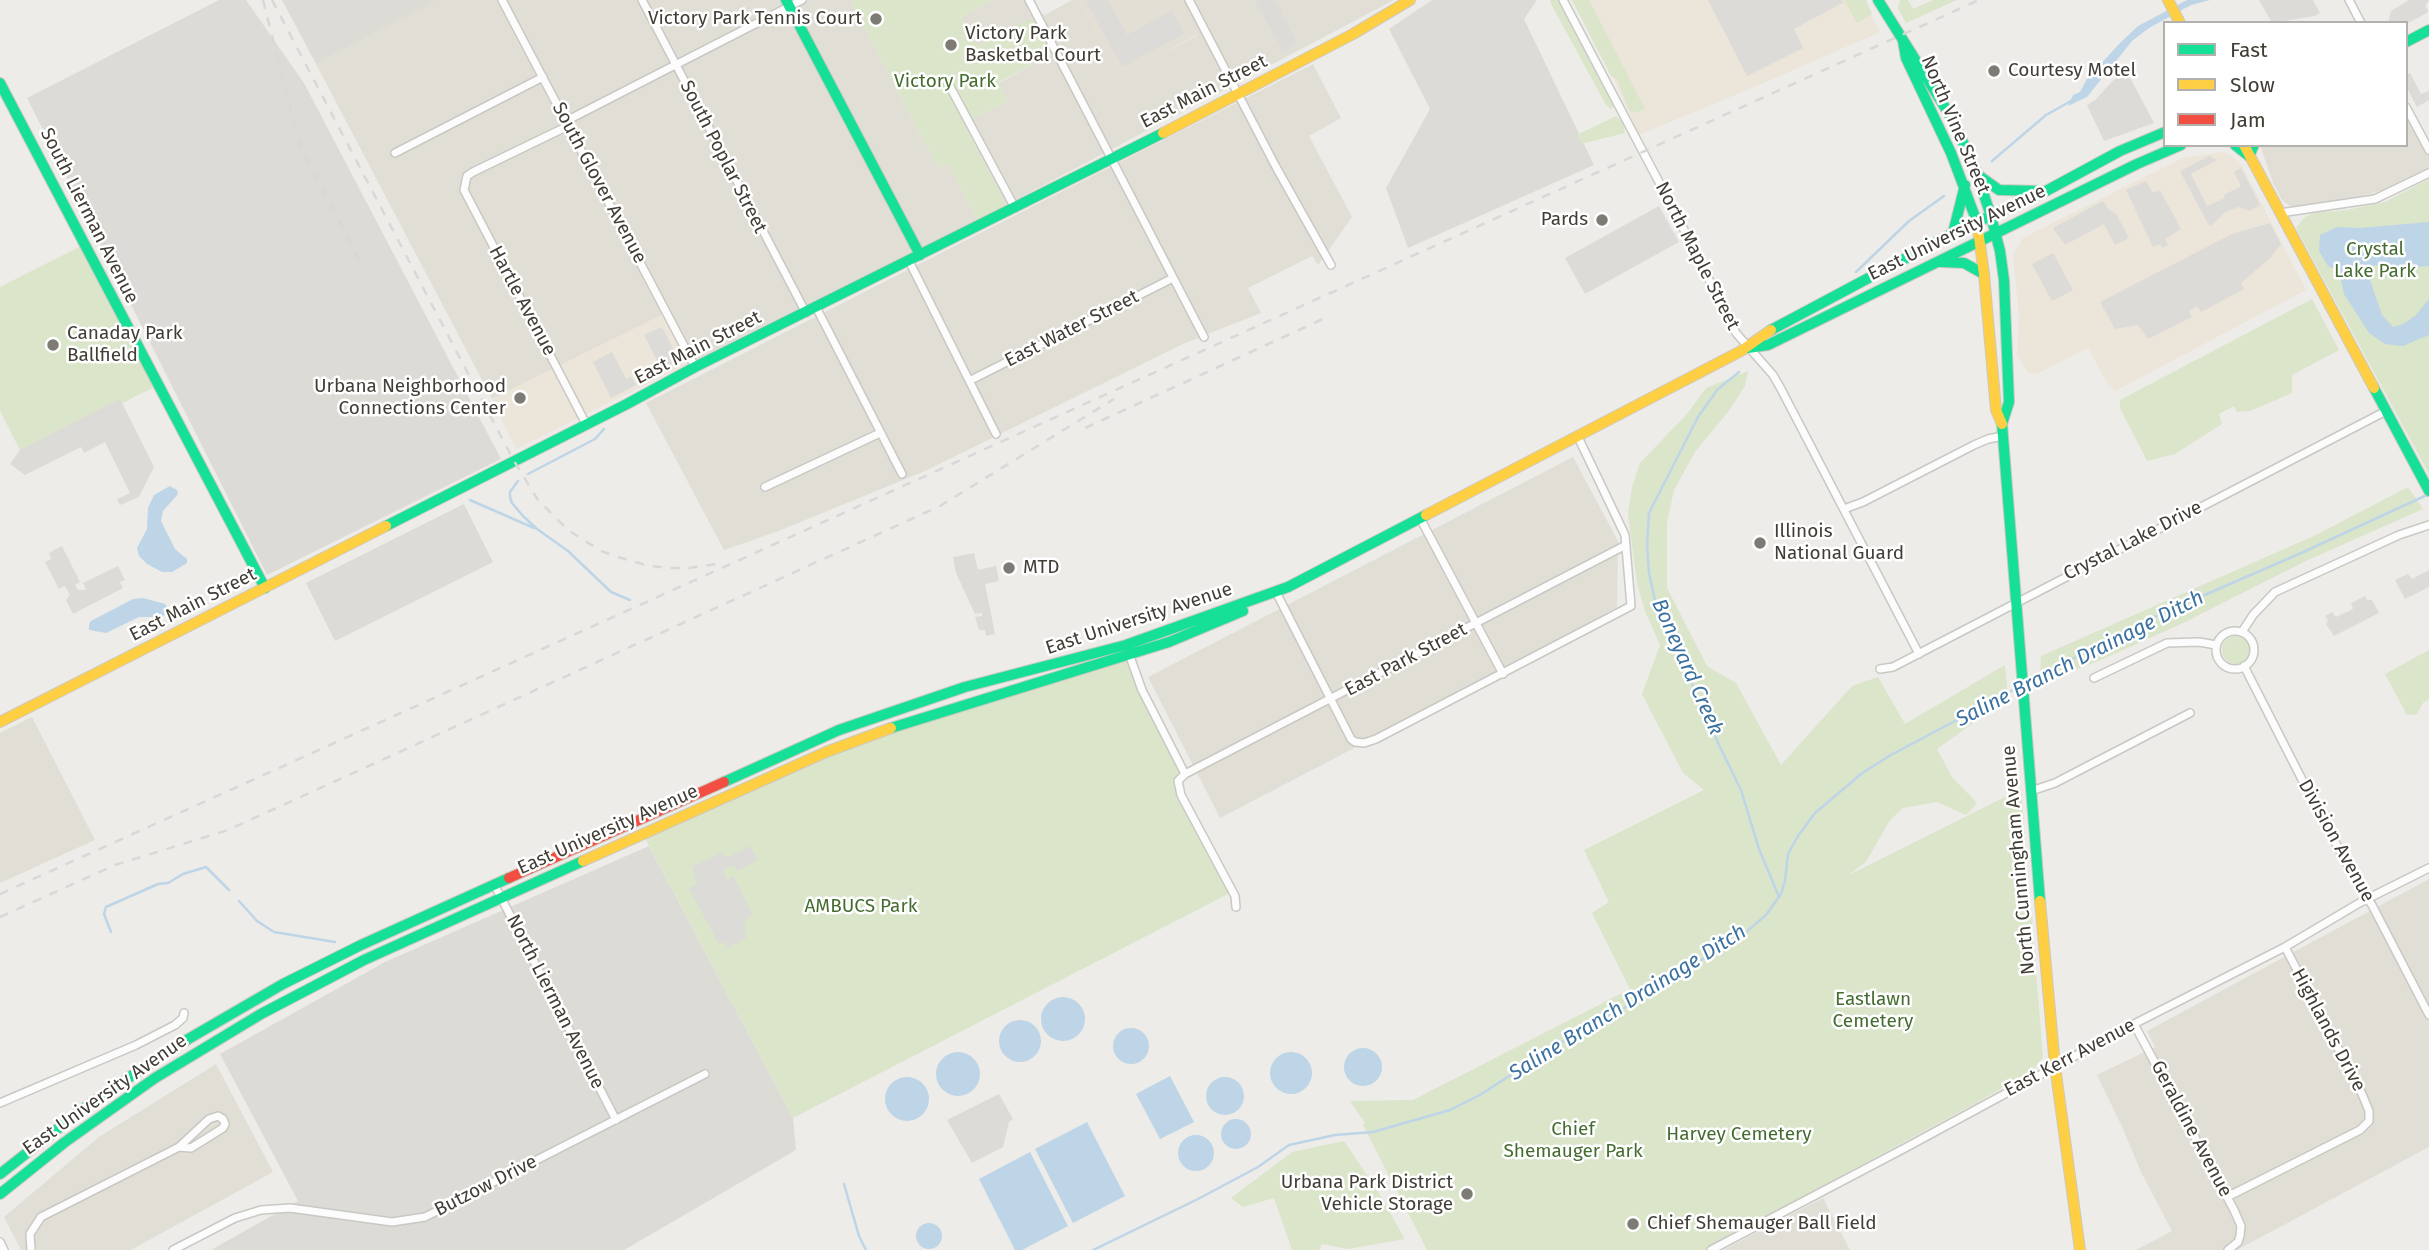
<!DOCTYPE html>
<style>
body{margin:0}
#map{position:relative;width:2429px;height:1250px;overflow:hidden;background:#edece8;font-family:"Fira Sans",sans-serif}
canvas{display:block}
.legend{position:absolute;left:2163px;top:21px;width:245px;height:126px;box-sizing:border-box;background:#fff;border:2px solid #b3b1ae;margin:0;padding:9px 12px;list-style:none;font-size:21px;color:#423d35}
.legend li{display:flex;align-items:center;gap:14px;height:35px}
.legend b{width:35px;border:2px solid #b3b1ae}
</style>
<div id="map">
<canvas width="2429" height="1250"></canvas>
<ul class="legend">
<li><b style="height:9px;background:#16e098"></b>Fast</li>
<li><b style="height:9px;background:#ffcf43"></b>Slow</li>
<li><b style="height:9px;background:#f24e42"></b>Jam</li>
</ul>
</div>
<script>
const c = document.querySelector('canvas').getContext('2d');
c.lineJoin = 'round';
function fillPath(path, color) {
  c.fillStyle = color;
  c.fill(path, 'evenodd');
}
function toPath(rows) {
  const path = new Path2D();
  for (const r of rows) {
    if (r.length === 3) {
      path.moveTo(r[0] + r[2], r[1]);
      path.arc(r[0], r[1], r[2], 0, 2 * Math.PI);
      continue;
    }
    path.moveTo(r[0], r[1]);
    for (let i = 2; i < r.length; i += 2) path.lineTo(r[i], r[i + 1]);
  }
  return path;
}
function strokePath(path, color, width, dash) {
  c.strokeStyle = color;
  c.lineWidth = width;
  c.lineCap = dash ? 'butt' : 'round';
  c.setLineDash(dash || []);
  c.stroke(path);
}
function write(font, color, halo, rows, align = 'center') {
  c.font = font + ' "Fira Sans",sans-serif';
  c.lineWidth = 5;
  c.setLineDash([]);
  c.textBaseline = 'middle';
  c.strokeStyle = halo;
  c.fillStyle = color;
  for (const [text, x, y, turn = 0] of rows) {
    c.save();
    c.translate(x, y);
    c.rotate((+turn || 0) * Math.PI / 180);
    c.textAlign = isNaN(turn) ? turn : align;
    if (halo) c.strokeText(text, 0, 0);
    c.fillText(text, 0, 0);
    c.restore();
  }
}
fillPath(toPath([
 [432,0,850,0,938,168,948,164,977,220,687,364,662,315,492,399,316,64,432,2],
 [994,0,1025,0,1032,13,1045,15,1072,0,1078,0,1120,76,1198,35,1179,0,1394,0,1006,205,964,124,1008,101,999,83,1053,54,977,47,961,17],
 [1313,64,1341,118,1309,136,1352,217,1318,265,1312,256,1248,288,1261,313,1183,344,925,471,776,532,724,550,646,403],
 [2406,116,2429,156,2429,168,2391,188,2362,196,2297,208,2290,206,2282,200,2273,183,2260,145,2406,145],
 [1573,457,1618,541,1617,607,1500,672,1220,818,1148,677],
 [32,717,95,840,0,883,0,733],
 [2429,879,2429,1147,2237,1250,2136,1250,2172,1231,2141,1172,2124,1131,2097,1075,2155,1047,2147,1031],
 [216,1064,273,1172,131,1250,21,1250,4,1217,99,1137],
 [1823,1198,1850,1250,1723,1250]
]), '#e1ded6');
fillPath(toPath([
 [1579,0,1863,0,1880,32,1759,85,1639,135],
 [2222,152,2230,155,2241,164,2306,290,2115,391,2108,385,2088,348,2039,373,2034,374,2027,372,2017,355,2019,317,2013,254,2023,238,2183,158],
 [662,315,687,364,516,449,492,399]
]), '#ece5d9');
fillPath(toPath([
 [219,0,246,0,304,83,501,459,267,575,27,98],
 [282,0,432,0,433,2,316,64],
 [1432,0,1537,0,1524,19,1594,165,1408,248,1386,188,1430,109,1389,29],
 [649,846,793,1118,796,1150,624,1250,211,1250,298,1201,220,1054,385,962]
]), '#dddbd6');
fillPath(toPath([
 [1078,0,1179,0,1198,34,1120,77]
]), '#e3dfd4');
fillPath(toPath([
 [850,0,994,0,961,17,977,46,1034,17,1053,54,999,82,1008,101,964,124,1006,205,977,220,948,164,938,168],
 [1551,0,1559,0,1565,10,1614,102,1613,108,1610,109,1605,103,1550,2],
 [1572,0,1589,0,1645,109,1634,113,1629,110,1617,79,1611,76],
 [1844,0,1866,0,1872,14,1857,23],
 [1900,0,1908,0,1913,9,1933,0,1957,0,1906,23,1898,8],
 [1616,116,1623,122,1625,133,1581,144,1577,135],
 [2429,179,2429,474,2296,228,2305,217,2314,213,2347,210,2385,202],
 [81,246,154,387,22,454,0,411,0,287],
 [2312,299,2339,350,2292,375,2292,393,2250,411,2237,412,2234,406,2219,414,2222,424,2175,454,2147,461,2120,408,2120,400],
 [1748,371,1745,386,1728,412,1695,452,1674,490,1667,523,1667,588,1707,666,1736,683,1781,765,1852,686,1878,677,1905,724,2005,665,2008,698,1937,749,1952,777,1977,803,1966,815,1937,802,1903,808,1890,820,1866,862,1847,876,2021,789,2043,1057,2033,1070,1976,1103,1815,1190,1816,1195,1711,1250,1427,1250,1363,1125,1365,1123,1350,1101,1413,1100,1630,989,1592,913,1609,902,1584,850,1704,790,1683,773,1642,694,1660,645,1645,611,1637,583,1628,514,1632,487,1640,463,1687,414,1706,388],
 [2408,487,2423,509,2308,560,2183,623,2101,660,2040,683,2041,656,2316,535],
 [2236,650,14],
 [2429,650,2429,699,2423,703,2417,714,2407,715,2385,674],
 [1130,655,1142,690,1185,774,1178,781,1230,893,793,1118,643,834,826,752],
 [1344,1141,1377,1190,1405,1239,1348,1249,1322,1244,1319,1250,1292,1250,1274,1198,1243,1207,1231,1198,1292,1152]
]), '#dae5ca');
fillPath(toPath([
 [1089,0,1108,0,1127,35,1172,10,1184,34,1122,67,1086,1],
 [1255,0,1275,0,1297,43,1283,51],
 [1708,0,1842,0,1844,2,1794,29,1803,48,1747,76],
 [2259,0,2313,0,2320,13,2315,16,2272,23],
 [2409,0,2429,0,2425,6,2428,10,2427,13,2406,24,2388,23,2391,11],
 [2125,68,2154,123,2104,141,2087,105,2095,100],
 [2410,73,2421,94,2429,91,2429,100,2417,107,2406,86,2406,75],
 [2209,156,2217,160,2191,174,2207,206,2225,198,2224,195,2241,186,2234,172,2241,168,2260,205,2250,211,2238,207,2224,213,2211,226,2208,224,2180,171],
 [2146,181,2153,193,2160,190,2181,229,2165,239,2168,245,2162,248,2160,244,2153,247,2126,190],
 [185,197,234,293,156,333,107,237],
 [2103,201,2108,209,2116,214,2129,238,2115,245,2104,224,2065,245,2053,228],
 [1659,206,1679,242,1585,294,1565,258],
 [2270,223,2281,244,2270,258,2241,283,2244,289,2201,312,2197,306,2189,311,2192,317,2148,339,2138,325,2115,329,2100,302,2232,234],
 [2053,253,2073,290,2052,301,2032,264],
 [662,327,679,360,661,369,644,335],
 [262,346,294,409,215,449,183,386],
 [612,352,626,379,631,377,636,385,611,398,593,362],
 [120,399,154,467,139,497,120,505,117,499,130,493,105,442,84,453,81,447,25,475,10,464,20,450],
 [464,504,493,562,335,641,306,583],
 [62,546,80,582,75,585,78,590,86,590,83,583,118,566,125,580,120,582,123,588,73,614,66,600,70,595,66,588,64,586,59,589,45,562,51,559,49,553],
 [974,553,978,570,996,566,999,581,985,584,995,634,986,636,985,630,979,630,975,617,982,616,982,613,975,614,956,573,953,557],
 [2429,570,2429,587,2405,599,2395,580,2408,574,2412,579],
 [2365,596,2367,600,2372,600,2379,613,2334,636,2326,624,2328,621,2325,616,2332,612,2336,617,2353,609,2351,603],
 [750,846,758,860,737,871,735,866,731,866,725,869,724,874,727,880,733,876,753,915,746,919,744,926,746,938,728,948,725,942,719,944,689,888,697,884,692,867,723,852,725,857,729,857],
 [621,1046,637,1078,654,1069,661,1083,623,1103,599,1057],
 [999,1094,1013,1119,1009,1122,1003,1147,972,1163,947,1120]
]), '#dcdbd8');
fillPath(toPath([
 [2187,0,2210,0,2191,5,2149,28,2132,41,2087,97,2068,106,2073,95,2080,92,2087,79,2120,43,2138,26],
 [2429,222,2429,266,2388,269,2375,265,2368,274,2382,315,2393,327,2403,324,2415,316,2429,299,2429,335,2403,346,2385,344,2369,333,2344,294,2339,271,2328,266,2319,251,2320,235,2337,227,2360,228],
 [170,486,177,490,178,494,163,511,161,521,175,549,187,559,187,563,172,572,162,572,147,564,139,556,137,548,147,529,148,508,154,495],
 [143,598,165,604,168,608,167,614,160,617,139,617,106,633,89,630,89,624,91,621,133,599],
 [1063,1019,22],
 [1020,1041,21],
 [1131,1046,18],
 [1363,1067,19],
 [958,1074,22],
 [1291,1073,21],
 [1170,1076,1194,1122,1160,1139,1136,1094],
 [907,1099,22],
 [1225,1096,19],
 [1236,1134,15],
 [1087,1122,1125,1196,1073,1223,1035,1149],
 [1196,1153,18],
 [1030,1152,1068,1226,1022,1250,1015,1250,979,1179],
 [929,1236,13]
]), '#bdd5e7');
strokePath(toPath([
 [1992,161,2046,115,2071,101],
 [1856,272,1909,221,1944,196],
 [1739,372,1717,390,1698,417,1649,513,1647,545,1649,573,1655,600,1719,745,1741,790,1759,849,1779,897],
 [528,474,595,439,604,429],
 [518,481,510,492,510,497,512,503,523,516,537,529,568,551,611,592,630,600],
 [470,500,534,528],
 [2026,683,2154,617,2299,554,2429,494],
 [239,901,257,921,274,932,335,942],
 [111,932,104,914,106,907,158,884,168,883,183,874,206,867,229,890],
 [844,1184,859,1236,866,1250],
 [1093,1250,1198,1199,1258,1167,1289,1145,1335,1135,1373,1132,1450,1110,1480,1095,1555,1046,1646,996,1685,969,1738,939,1766,915,1781,894,1785,881,1788,854,1798,836,1815,813,1861,774,1889,756,2021,686]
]), '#bdd5e7', 2.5);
const street = toPath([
 [502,0,695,367],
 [642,0,806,313],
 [1029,0,1204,337],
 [1189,0,1276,167,1331,265],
 [1563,0,1679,220,1736,333,1773,375,1781,389,1919,654],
 [2349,0,2361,23],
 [948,83,1015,208],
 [2406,107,2429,150],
 [566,121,802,0],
 [568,126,473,172,467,176,464,190,586,424],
 [395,153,543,77],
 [2280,213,2375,199,2429,173],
 [909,261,996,434],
 [816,307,902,474],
 [971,380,1173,278],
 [765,487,880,433],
 [1844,509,1863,502,1974,445,1988,439,2003,436],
 [1420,518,1503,674],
 [1276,592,1351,739,1355,742,1364,743,1376,739,1631,606,1625,535,1578,437],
 [2235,650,19],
 [2242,632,2253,615,2275,592,2399,535,2429,525],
 [1128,651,1142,690,1185,774],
 [2244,666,2316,807,2360,888,2372,905,2429,1015],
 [1880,669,1893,667,2386,411],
 [2094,678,2167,643,2199,642,2216,645],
 [2031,791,2055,783,2190,713],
 [494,884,616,1120],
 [1236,907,1235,896,1181,795,1178,781,1185,774,1626,545],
 [2134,1024,2234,1210,2241,1226,2240,1236,2238,1242,2228,1250],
 [0,1103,136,1045,175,1025,183,1018,184,1013],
 [2227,1197,2360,1130,2369,1121,2369,1111,2362,1094,2285,947],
 [0,1242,4,1250],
 [31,1250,30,1234,41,1217,179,1147,209,1119,218,1116,223,1119,225,1124,223,1128,191,1148,179,1147],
 [173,1250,235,1218,261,1210,290,1208,392,1222,425,1217,705,1074],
 [1711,1250,1905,1148,2134,1024,2285,947,2361,902,2429,868]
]);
const fast = toPath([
 [786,0,920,255],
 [1878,0,1951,117,1975,168,1991,216],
 [1903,41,1906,58,1951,153,1977,222],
 [2406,42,2429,30],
 [0,83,265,588],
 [2235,145,2249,156,2254,145],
 [1978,175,1999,190,2043,191],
 [1991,216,2000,251,2004,280,2009,402,2002,424,2040,901],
 [1953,233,1965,185],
 [1941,262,1964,263,1984,274],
 [1771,330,1953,233,2046,191,2120,151,2165,132],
 [1748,348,1768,345,2137,164,2181,145],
 [2374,388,2429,491],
 [386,526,627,404,695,367,1163,133],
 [891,728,1169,642,1243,611],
 [724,782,839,730,965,687,1126,645,1288,587,1426,515],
 [0,1174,84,1108,171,1049,283,984,361,945,509,878],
 [0,1194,65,1142,155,1078,261,1014,364,960,583,861]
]);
const slow = toPath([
 [2168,0,2180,23],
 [1163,133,1353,34,1410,0],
 [2244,145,2374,388],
 [1977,222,1984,274,1996,410,2002,424],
 [1426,515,1741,351,1771,330],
 [0,722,386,526],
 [583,861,826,752,891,728],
 [2040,901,2055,1066,2080,1250]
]);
const jam = toPath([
 [509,878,724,782]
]);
strokePath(street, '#c9c8c4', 10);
strokePath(fast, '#ccc9bf', 12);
strokePath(slow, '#ccc9bf', 12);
strokePath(jam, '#ccc9bf', 12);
strokePath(street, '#fcfcfc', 7);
strokePath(fast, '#16e098', 10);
strokePath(slow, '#ffcf43', 10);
strokePath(jam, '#f24e42', 10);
strokePath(toPath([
 [263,0,299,143,359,260],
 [272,0,514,461,538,500,568,530,601,551,618,557,649,566,670,568,689,568,717,564],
 [1085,428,1325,318],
 [0,894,1979,0],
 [0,917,115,865,228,830,918,516,940,506,1114,399]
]), '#d8d8d7', 2.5, [9, 9]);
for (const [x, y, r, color] of [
 [876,19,7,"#7e7a74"],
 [951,45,7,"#7e7a74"],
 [1994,71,7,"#7e7a74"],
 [1602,220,7,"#7e7a74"],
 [53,345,7,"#7e7a74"],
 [520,398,7,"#7e7a74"],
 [1760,543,7,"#7e7a74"],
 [1009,568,7,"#7e7a74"],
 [1467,1194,7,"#7e7a74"],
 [1633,1224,7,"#7e7a74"]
]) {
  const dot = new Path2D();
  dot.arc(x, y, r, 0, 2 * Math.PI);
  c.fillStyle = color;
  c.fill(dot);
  strokePath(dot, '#fff', 2.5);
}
write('19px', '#423d35', '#fff', [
 ["Victory Park Tennis Court",862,19,"right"],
 ["Victory Park",965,34],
 ["Basketbal Court",965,56],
 ["Courtesy Motel",2008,71],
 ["Pards",1588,220,"right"],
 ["Canaday Park",67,334],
 ["Ballfield",67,356],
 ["Urbana Neighborhood",506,387,"right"],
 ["Connections Center",506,409,"right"],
 ["Illinois",1774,532],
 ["National Guard",1774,554],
 ["MTD",1023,568],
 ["Urbana Park District",1453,1183,"right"],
 ["Vehicle Storage",1453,1205,"right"],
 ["Chief Shemauger Ball Field",1647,1224]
], 'left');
write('19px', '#456c30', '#fff', [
 ["Victory Park",945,82],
 ["Crystal",2375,250],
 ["Lake Park",2375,272],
 ["AMBUCS Park",861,907],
 ["Eastlawn",1873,1000],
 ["Cemetery",1873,1022],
 ["Chief",1573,1130],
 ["Shemauger Park",1573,1152],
 ["Harvey Cemetery",1739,1135]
]);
write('19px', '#423d35', '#fff', [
 ["East Main Street",1204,92,-27],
 ["North Vine Street",1955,125,67],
 ["South Poplar Street",723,157,63],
 ["South Glover Avenue",599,183,62],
 ["South Lierman Avenue",89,216,63],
 ["East University Avenue",1957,233,-26],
 ["North Maple Street",1697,256,63],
 ["Hartle Avenue",522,301,62],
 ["East Water Street",1072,329,-27],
 ["East Main Street",698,348,-27],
 ["Crystal Lake Drive",2133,541,-27],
 ["East Main Street",193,605,-27],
 ["East University Avenue",1139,619,-18],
 ["East Park Street",1406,660,-28],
 ["East University Avenue",608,830,-24],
 ["Division Avenue",2336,841,61],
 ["North Cunningham Avenue",2019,860,-95],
 ["North Lierman Avenue",555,1002,63],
 ["Highlands Drive",2328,1030,62],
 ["East Kerr Avenue",2070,1058,-28],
 ["East University Avenue",105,1095,-35],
 ["Geraldine Avenue",2191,1129,62],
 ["Butzow Drive",486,1186,-27]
]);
write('italic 21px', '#3c72a0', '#fff', [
 ["Saline Branch Drainage Ditch",2080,659,-27],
 ["Boneyard Creek",1687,667,66],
 ["Saline Branch Drainage Ditch",1628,1003,-32]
]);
</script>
